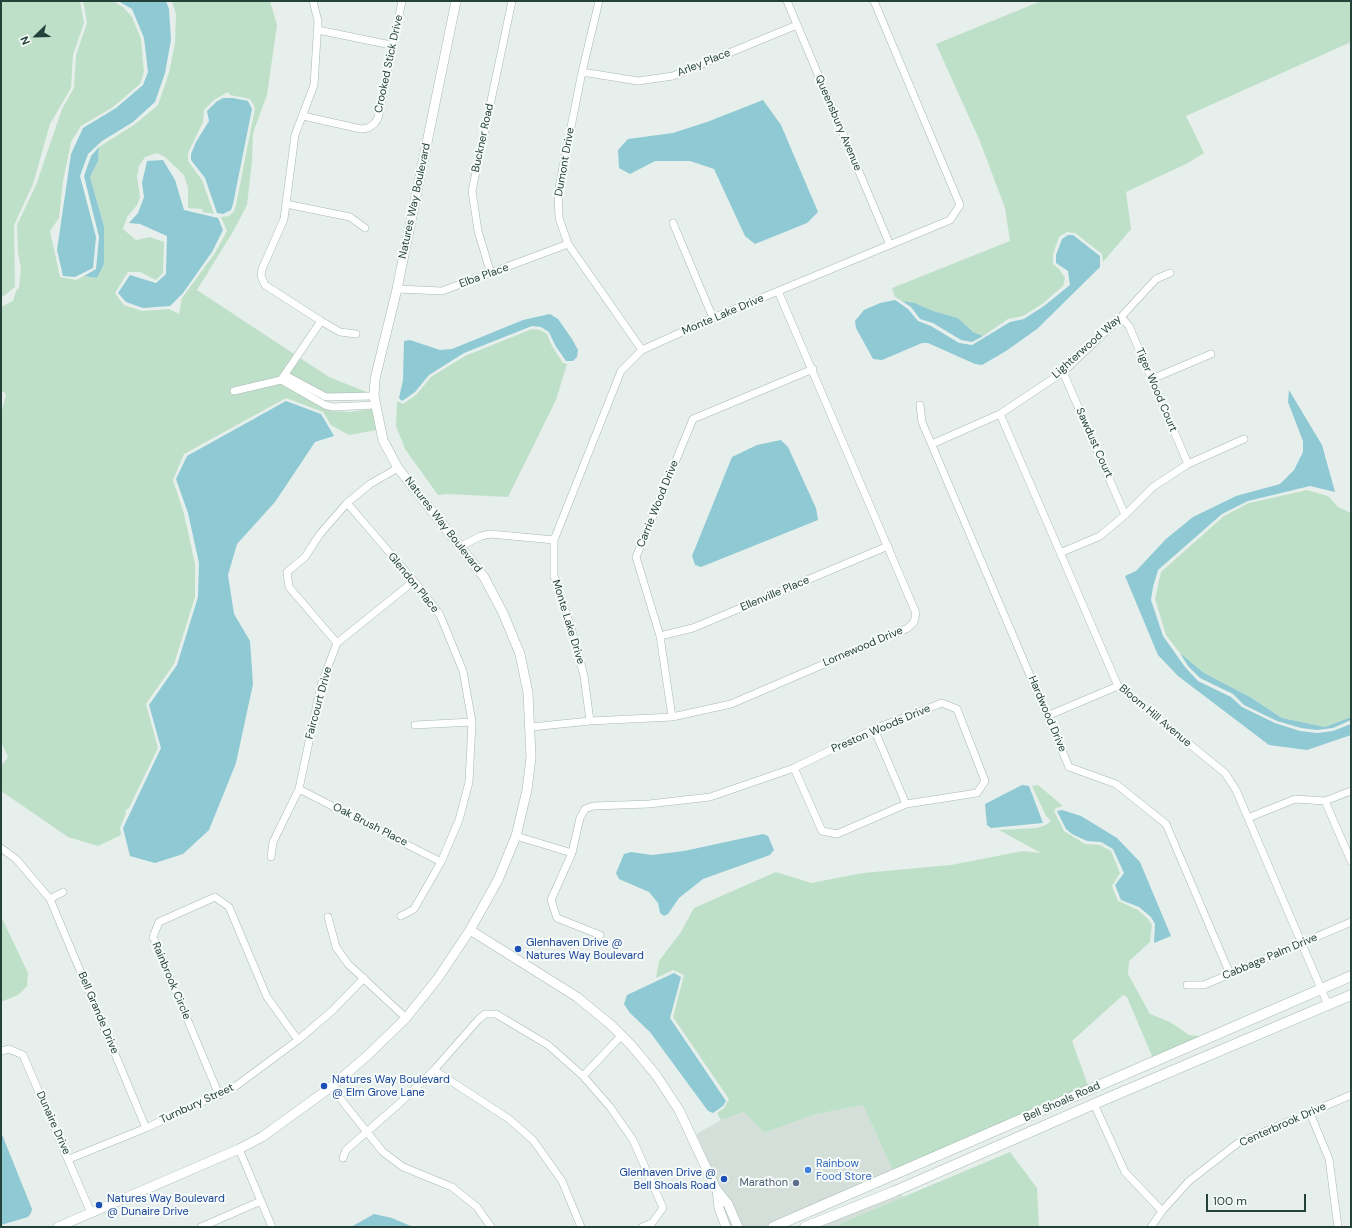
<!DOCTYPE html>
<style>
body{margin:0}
#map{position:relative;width:1352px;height:1228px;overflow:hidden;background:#e6efeb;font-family:"DM Sans",sans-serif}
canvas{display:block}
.frame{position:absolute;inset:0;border:2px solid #24423a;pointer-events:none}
.north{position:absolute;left:16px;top:16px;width:40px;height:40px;-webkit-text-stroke:3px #f7fbf9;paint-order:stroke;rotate:247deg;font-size:11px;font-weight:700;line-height:16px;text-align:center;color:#24423a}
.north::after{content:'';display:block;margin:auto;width:14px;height:18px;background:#24423a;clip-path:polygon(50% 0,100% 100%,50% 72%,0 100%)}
.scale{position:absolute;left:1206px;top:1194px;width:100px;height:18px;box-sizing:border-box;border:2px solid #24423a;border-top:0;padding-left:5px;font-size:12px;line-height:14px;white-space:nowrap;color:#24423a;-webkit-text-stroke:3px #f7fbf9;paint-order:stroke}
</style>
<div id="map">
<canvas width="1352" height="1228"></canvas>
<div class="frame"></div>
<div class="north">N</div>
<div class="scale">100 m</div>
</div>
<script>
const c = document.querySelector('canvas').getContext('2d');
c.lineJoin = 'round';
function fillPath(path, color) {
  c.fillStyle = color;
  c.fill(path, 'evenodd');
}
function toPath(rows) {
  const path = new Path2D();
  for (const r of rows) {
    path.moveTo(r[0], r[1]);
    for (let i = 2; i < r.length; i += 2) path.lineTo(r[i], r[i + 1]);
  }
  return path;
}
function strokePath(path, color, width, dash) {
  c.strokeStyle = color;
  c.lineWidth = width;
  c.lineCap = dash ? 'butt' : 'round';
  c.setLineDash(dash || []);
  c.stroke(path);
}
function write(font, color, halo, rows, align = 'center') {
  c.font = font + ' "DM Sans",sans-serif';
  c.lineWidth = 4;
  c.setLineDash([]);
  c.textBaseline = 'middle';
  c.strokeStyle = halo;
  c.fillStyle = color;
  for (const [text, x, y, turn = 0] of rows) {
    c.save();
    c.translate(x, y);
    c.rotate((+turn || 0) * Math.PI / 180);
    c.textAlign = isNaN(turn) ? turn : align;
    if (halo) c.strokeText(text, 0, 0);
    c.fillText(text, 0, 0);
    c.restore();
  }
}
fillPath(toPath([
 [863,1105,893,1171,782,1227,742,1227,719,1185,696,1134,721,1120,744,1112,764,1133,813,1115],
 [898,1184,903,1197,839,1224,839,1227,799,1227]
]), '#d4dfda');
fillPath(toPath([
 [1,1,80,1,84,23,73,55,71,88,50,124,33,184,14,225,15,287,1,298],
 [83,1,113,1,123,7,132,17,141,39,144,72,140,84,113,107,81,126,71,142,63,181,59,218,50,231,60,277,76,280,84,276,97,278,104,264,104,226,90,177,98,161,99,147,134,125,158,105,169,73,175,43,176,14,172,1,270,1,277,25,267,95,253,133,252,161,247,205,234,230,197,290,329,377,369,393,327,393,280,375,277,378,230,389,231,395,280,384,323,408,331,411,349,412,372,409,377,430,349,435,331,425,323,412,286,398,184,454,173,480,184,514,195,564,195,597,174,664,146,704,158,748,129,808,125,811,126,813,120,828,121,835,98,846,68,837,1,791,1,766,8,757,1,742,1,413,6,395,4,392,1,392,1,307,13,301,16,291,19,288,21,268,18,253,17,225,36,185,62,109,74,88,76,55,87,23],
 [228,92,230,95,250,99,255,108,236,205,234,211,229,216,221,217,227,231,215,253,182,298,179,314,169,309,142,311,124,305,115,293,128,272,140,272,156,280,163,273,164,242,150,237,136,240,123,229,127,217,137,205,140,197,137,176,139,166,145,157,157,153,165,157,184,175,188,188,188,208,202,209,203,212,214,214,202,180,188,161,188,153,203,122,204,110,214,100],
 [1041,1,1351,1,1351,42,1186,116,1204,153,1186,164,1126,192,1131,229,1103,262,1102,254,1075,233,1067,232,1059,237,1053,254,1053,264,1059,269,1065,278,1063,286,1042,304,1023,316,1008,319,983,336,973,332,958,318,933,311,915,303,904,302,895,297,892,288,1010,241,1005,208,979,139,936,44],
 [532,329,540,330,547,334,552,346,563,363,567,364,556,400,508,497,447,494,438,495,405,449,396,426,397,401,403,404,417,394,431,377,465,356],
 [1307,490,1328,496,1338,507,1351,513,1351,717,1325,727,1282,718,1250,697,1204,673,1180,653,1166,635,1155,599,1161,572,1224,516,1249,503],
 [1038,785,1063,806,1056,808,1054,811,1064,831,1085,844,1100,845,1111,851,1120,873,1112,886,1118,901,1138,910,1148,919,1152,925,1150,942,1129,961,1128,974,1150,1014,1170,1022,1189,1035,1199,1036,1143,1068,1152,1056,1127,997,1123,995,1072,1041,1090,1091,893,1171,863,1105,813,1115,764,1133,744,1112,721,1120,717,1113,724,1108,729,1099,673,1017,684,975,673,970,656,978,659,961,681,932,694,908,776,872,811,883,863,873,951,865,1023,851,1041,853,999,830,1036,828,1046,825,1051,821,1046,816,1032,786],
 [1,916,28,973,27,986,18,995,1,1002],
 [1010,1152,1037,1188,1039,1227,839,1227,839,1224]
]), '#bfe0c8');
fillPath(toPath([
 [118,1,166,1,169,9,171,40,165,73,155,102,133,122,102,141,88,154,80,176,96,237,93,268,75,277,63,276,57,250,71,154,83,128,116,108,143,85,148,72,144,38,132,9],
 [223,98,233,98,248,101,252,109,233,204,231,210,223,214,217,213,205,178,191,160,191,154,196,142,209,121,207,111,216,102],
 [763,100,781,125,818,212,807,223,755,244,745,236,714,169,690,161,655,161,630,174,619,168,618,150,628,139,673,133,707,122],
 [99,147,98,161,90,177,104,226,104,264,97,278,84,276,96,269,99,237,84,176,91,156],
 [163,160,175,180,184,210,218,218,223,230,212,252,183,293,170,306,143,308,126,302,118,293,130,275,156,283,166,274,167,236,140,224,129,223,138,213,144,197,142,183,147,161],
 [1068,235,1073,235,1100,256,1100,267,1037,329,1006,351,982,365,975,364,928,343,922,343,882,360,873,359,856,328,855,321,864,310,880,303,895,300,908,309,918,321,931,326,959,343,972,345,1010,322,1024,319,1044,306,1070,285,1068,271,1056,263,1056,255,1062,239],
 [902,301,915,303,933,311,958,318,973,332,983,336,972,342,961,340,933,323,920,319,911,307],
 [550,314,558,319,572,339,578,350,577,357,573,361,566,361,555,345,549,332,541,327,532,326,464,353,429,375,415,392,408,397,402,401,399,398,403,380,404,341,410,340,440,350,452,349,523,320],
 [1289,390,1322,445,1335,492,1310,486,1248,501,1222,514,1158,570,1153,587,1151,600,1163,636,1185,667,1198,681,1231,697,1242,707,1275,723,1300,731,1317,733,1333,731,1351,724,1351,735,1307,750,1269,745,1178,676,1158,655,1125,576,1136,571,1166,539,1193,517,1236,496,1280,484,1294,470,1303,452,1303,441,1288,402],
 [286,401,321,414,334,436,315,442,275,502,237,544,228,575,234,614,250,641,253,684,236,763,209,830,183,854,155,863,130,856,123,828,161,748,149,705,177,665,198,597,199,563,188,513,176,479,187,456],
 [781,440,788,447,816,508,818,520,701,567,695,565,692,556,732,457,757,445],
 [1180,653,1204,673,1250,697,1282,718,1325,727,1351,717,1351,720,1333,728,1317,730,1301,728,1277,721,1244,705,1233,694,1200,678,1188,666],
 [1022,785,1029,786,1043,823,991,828,987,825,985,804],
 [1062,810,1081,816,1117,838,1140,862,1171,936,1154,943,1155,924,1151,917,1139,907,1121,900,1115,885,1124,873,1113,849,1101,842,1087,841,1072,834,1066,829,1057,811],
 [763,834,768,836,774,850,770,855,703,879,679,898,668,914,664,916,660,913,658,903,649,892,619,879,616,873,624,854,631,852,652,855,684,851],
 [674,973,681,977,670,1018,726,1101,723,1106,713,1113,708,1111,650,1032,630,1013,624,1004,627,995],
 [1,1132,32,1209,31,1213,28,1217,1,1225],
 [374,1214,392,1218,413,1227,351,1227]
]), '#8ec9d4');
const minor = toPath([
 [313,1,318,21,314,85,295,135,284,219,262,269,261,276,265,285,321,321,340,332,356,334],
 [599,1,582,72,558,192,559,218,568,244,642,350],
 [787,1,890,245],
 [318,30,391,45],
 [582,72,638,81,673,76,797,25],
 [303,116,361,129,368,128,374,124,378,118,402,1],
 [286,204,350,217,365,228],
 [673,223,713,318],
 [491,274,478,231,472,191,512,1],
 [397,289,442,291,568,244],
 [1121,317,1129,326,1188,464],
 [1063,372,1125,515],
 [285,375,326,397,374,396],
 [1152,379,1211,354],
 [281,380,325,405,333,407,375,405],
 [234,391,281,380,321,321],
 [920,405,922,422,1069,767,1116,784,1166,824,1230,974],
 [1000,414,1118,686,1225,773,1236,790,1328,1005],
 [932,444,1000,414,1063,372,1121,317,1156,279,1170,273],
 [347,503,414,581,440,615,463,671,472,722,469,782,459,820,441,862,414,909,401,916],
 [461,546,481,536,490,534,554,540],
 [1060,553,1100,536,1125,515,1153,487,1188,464,1244,439],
 [660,636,693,628,888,546],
 [337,643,289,587,287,572,305,557,320,534,347,503,370,484,398,468],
 [1047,716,1118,686],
 [672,717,660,636,636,557,693,419,813,369],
 [590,721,584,676,572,631,554,576,554,540,621,371,642,350,713,318,950,220,960,205,874,1],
 [415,725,472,722],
 [531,727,590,721,672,717,731,704,908,628,914,622,916,613,778,291],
 [874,729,906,804],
 [299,789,441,862],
 [1325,801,1351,861],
 [1248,818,1295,799,1325,801,1351,791],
 [516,836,572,853],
 [1,848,16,859,50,899,146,1128],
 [271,857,273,842,299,789,321,685,337,643,414,581],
 [50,899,63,892],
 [328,917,336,947,348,964,406,1018],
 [600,935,557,918,551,900,572,853,580,818,585,809,593,806,649,804,710,797,794,768,874,729,942,703,957,709,985,781,977,793,906,804,837,834,822,831,794,768],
 [1187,985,1204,985,1351,922],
 [1,1051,9,1049,23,1055,91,1213],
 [434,1070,509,1119,533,1140,562,1181,581,1227],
 [583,1076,622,1035],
 [331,1087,383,1152,403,1167,452,1187,477,1207,491,1227],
 [219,1095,153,937,159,922,215,897,229,907,267,997,298,1040],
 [1094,1104,1125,1172,1162,1211],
 [1310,1113,1329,1159,1338,1227],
 [239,1149,272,1227],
 [343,1158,346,1150,401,1102,434,1070,478,1020,485,1014,496,1014,548,1045,583,1076,610,1107,633,1140,663,1208,652,1223,642,1227],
 [69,1159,146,1128,236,1086,298,1040,332,1011,364,978],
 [201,1227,261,1201],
 [1151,1227,1162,1211,1189,1181,1238,1143,1351,1095]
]);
const tertiary = toPath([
 [470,930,577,997,611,1025,631,1045,656,1075,679,1110,716,1189,728,1204,738,1227],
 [717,1190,719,1208,726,1227],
 [58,1227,239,1149,262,1137,331,1087,368,1055,406,1018,438,978,470,930,498,880,516,836,527,790,531,757,528,693,520,654,503,613,484,577,398,468,383,440,374,396,375,379,397,289,456,1]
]);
const secondary = toPath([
 [773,1227,1351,976],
 [805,1227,893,1192,1094,1104,1351,995]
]);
strokePath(minor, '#a8b8b2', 8);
strokePath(tertiary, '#a8b8b2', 10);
strokePath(secondary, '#a4bbb3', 11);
strokePath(minor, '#fff', 7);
strokePath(tertiary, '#fff', 9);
strokePath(secondary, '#fff', 10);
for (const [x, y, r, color] of [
 [518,949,4,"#1a4fb4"],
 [324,1086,4,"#1a4fb4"],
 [808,1170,4,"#3f7fe0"],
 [724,1179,4,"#1a4fb4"],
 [796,1183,4,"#5c6f8a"],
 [99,1205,4,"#1a4fb4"]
]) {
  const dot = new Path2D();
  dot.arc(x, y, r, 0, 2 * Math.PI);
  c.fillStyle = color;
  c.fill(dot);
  strokePath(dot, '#f7fbf9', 1.5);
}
write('11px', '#24423a', '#f7fbf9', [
 ["Arley Place",704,63,-22],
 ["Crooked Stick Drive",389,64,-78],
 ["Queensbury Avenue",838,123,67],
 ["Buckner Road",483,138,-78],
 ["Dumont Drive",565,162,-80],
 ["Natures Way Boulevard",415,201,-78],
 ["Elba Place",484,276,-20],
 ["Monte Lake Drive",723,315,-23],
 ["Lighterwood Way",1087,347,-42],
 ["Tiger Wood Court",1156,390,67],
 ["Sawdust Court",1094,443,66],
 ["Carrie Wood Drive",658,504,-68],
 ["Natures Way Boulevard",443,525,52],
 ["Glendon Place",413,583,51],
 ["Ellenville Place",775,594,-23],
 ["Monte Lake Drive",568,622,73],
 ["Lornewood Drive",863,647,-23],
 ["Faircourt Drive",319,703,-75],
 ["Hardwood Drive",1047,714,67],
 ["Bloom Hill Avenue",1155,716,40],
 ["Preston Woods Drive",881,729,-23],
 ["Oak Brush Place",370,825,27],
 ["Cabbage Palm Drive",1270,957,-23],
 ["Rainbrook Circle",171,981,67],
 ["Bell Grande Drive",98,1013,67],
 ["Bell Shoals Road",1062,1102,-24],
 ["Turnbury Street",197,1104,-25],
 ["Dunaire Drive",53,1123,66],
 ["Centerbrook Drive",1283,1125,-24]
]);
write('11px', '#164399', '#f7fbf9', [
 ["Glenhaven Drive @",526,943],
 ["Natures Way Boulevard",526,956],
 ["Natures Way Boulevard",332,1080],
 ["@ Elm Grove Lane",332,1093],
 ["Glenhaven Drive @",716,1173,"right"],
 ["Bell Shoals Road",716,1186,"right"],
 ["Natures Way Boulevard",107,1199],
 ["@ Dunaire Drive",107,1212]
], 'left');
write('11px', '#366cbe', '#f7fbf9', [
 ["Rainbow",816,1164],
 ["Food Store",816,1177]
], 'left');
write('11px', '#4e5e75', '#f7fbf9', [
 ["Marathon",788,1183]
], 'right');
</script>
